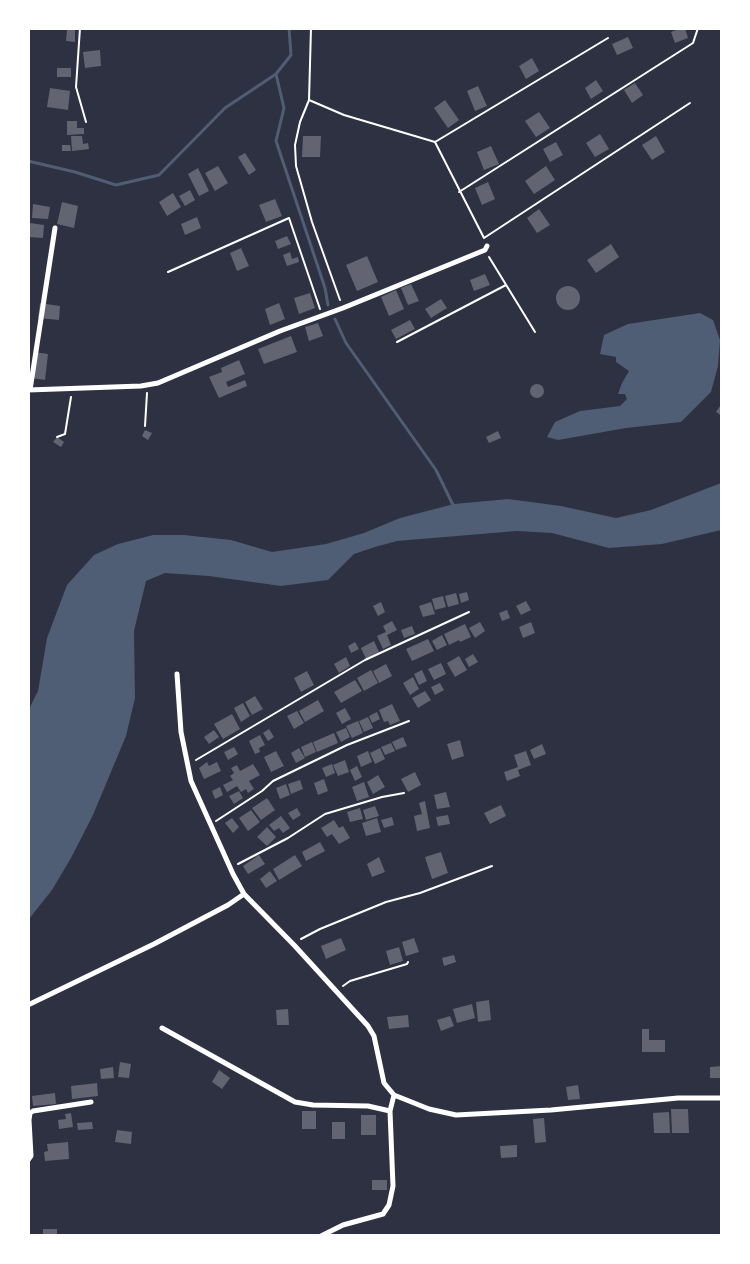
<!DOCTYPE html>
<style>
body{margin:0}
#map{position:relative;width:750px;height:1264px;overflow:hidden;background:#2d3142;font-family:Cabin,sans-serif}
canvas{display:block}
.frame{position:absolute;inset:0;border:30px solid #fff;pointer-events:none}
</style>
<div id="map">
<canvas width="750" height="1264"></canvas>
<div class="frame"></div>
</div>
<script>
const c = document.querySelector('canvas').getContext('2d');
c.lineJoin = 'round';
function fillPath(path, color) {
  c.fillStyle = color;
  c.fill(path, 'evenodd');
}
function toPath(rows) {
  const path = new Path2D();
  for (const r of rows) {
    if (r.length === 3) {
      path.moveTo(r[0] + r[2], r[1]);
      path.arc(r[0], r[1], r[2], 0, 2 * Math.PI);
      continue;
    }
    path.moveTo(r[0], r[1]);
    for (let i = 2; i < r.length; i += 2) path.lineTo(r[i], r[i + 1]);
  }
  return path;
}
function strokePath(path, color, width, dash) {
  c.strokeStyle = color;
  c.lineWidth = width;
  c.lineCap = dash ? 'butt' : 'round';
  c.setLineDash(dash || []);
  c.stroke(path);
}
fillPath(toPath([
 [700,313,713,320,720,340,718,366,711,392,681,422,626,428,558,440,547,437,555,422,580,411,620,406,627,399,625,394,618,394,622,383,629,371,616,362,616,357,600,354,604,335,628,324],
 [721,483,721,530,662,544,609,548,552,533,517,531,397,541,375,547,354,554,328,580,281,586,209,576,165,573,146,581,134,631,135,698,126,736,93,815,71,858,52,890,29,919,29,709,38,691,47,638,67,585,94,555,118,544,153,535,184,535,231,540,272,552,326,544,364,533,400,518,454,504,508,499,561,506,616,518,651,510]
]), '#4f5d75');
strokePath(toPath([
 [276,74,291,55,289,28],
 [28,161,75,172,116,185,159,175,225,108,276,74,284,108,276,141,325,288,328,305],
 [335,319,346,343,436,470,454,507]
]), '#4f5d75', 3);
fillPath(toPath([
 [681,28,685,28,688,38,675,43,671,32],
 [67,30,75,30,75,42,66,41],
 [628,37,633,48,617,55,612,44],
 [100,50,101,66,85,68,83,52],
 [532,58,539,71,526,79,519,66],
 [57,68,71,68,71,77,57,77],
 [596,80,603,91,591,99,585,88],
 [635,83,643,95,632,103,624,90],
 [478,86,487,106,475,111,467,91],
 [50,88,70,91,68,110,47,107],
 [445,100,459,120,448,128,434,108],
 [539,112,550,128,536,137,525,121],
 [67,121,77,121,77,128,84,128,84,134,67,135],
 [600,134,609,149,595,157,586,143],
 [71,136,82,136,83,144,88,143,89,149,72,151],
 [303,136,321,136,320,157,302,157],
 [656,136,665,152,652,160,642,145],
 [556,142,563,155,550,162,543,149],
 [62,145,70,145,71,151,62,151],
 [491,146,499,164,484,170,477,152],
 [245,153,256,170,249,175,238,157],
 [218,166,228,183,215,191,205,173],
 [546,166,555,180,534,194,525,181],
 [198,168,209,191,199,196,188,174],
 [488,182,495,199,482,205,475,188],
 [190,190,195,200,185,206,179,196],
 [173,193,181,207,167,216,159,202],
 [275,199,282,216,266,222,259,205],
 [62,202,78,206,74,228,57,224],
 [33,204,50,207,48,219,32,218],
 [539,209,550,225,537,233,527,218],
 [197,217,201,228,185,235,181,224],
 [30,223,44,225,43,238,28,237],
 [287,236,291,244,278,249,275,241],
 [611,244,619,257,596,273,587,260],
 [241,248,249,266,237,271,230,253],
 [290,252,292,259,298,257,299,262,287,266,283,255],
 [367,256,378,282,357,291,346,265],
 [485,274,490,285,474,291,470,280],
 [411,284,419,301,408,305,401,288],
 [568,298,12],
 [396,290,404,309,389,316,381,297],
 [310,293,315,308,299,314,294,298],
 [441,299,447,308,431,318,425,309],
 [40,303,60,306,59,320,38,318],
 [279,303,285,319,270,325,265,309],
 [410,320,415,329,396,339,391,330],
 [318,323,323,336,309,341,305,327],
 [291,336,297,352,264,364,258,349],
 [34,352,48,354,45,380,31,378],
 [239,360,245,374,226,382,228,387,245,380,247,386,219,398,209,377,222,372,221,368],
 [537,391,7],
 [722,403,722,416,716,412],
 [145,430,152,433,148,440,142,436],
 [498,431,501,438,489,443,486,437],
 [57,437,64,442,61,447,53,442],
 [467,592,469,600,461,603,459,594],
 [456,593,459,604,448,607,445,596],
 [443,596,446,607,435,610,432,599],
 [526,601,531,610,521,615,516,606],
 [381,602,385,612,378,616,373,606],
 [431,602,435,614,423,617,419,606],
 [507,610,510,618,502,621,499,613],
 [392,621,397,630,387,635,391,645,383,649,377,636,386,632,383,626],
 [480,622,485,631,475,638,469,628],
 [531,622,535,633,523,638,519,627],
 [465,624,471,637,460,642,459,640,449,645,444,634],
 [412,626,415,634,404,638,401,630],
 [442,635,447,645,437,650,432,641],
 [428,639,434,651,412,661,406,649],
 [374,641,379,652,366,659,361,648],
 [355,642,359,649,351,653,348,646],
 [473,654,478,662,469,667,465,659],
 [459,656,467,670,455,677,447,663],
 [346,657,350,666,339,673,334,664],
 [441,663,446,674,434,680,428,669],
 [386,664,392,676,379,683,373,671],
 [371,670,378,683,364,691,357,678],
 [422,670,427,681,419,685,414,674],
 [307,671,314,685,301,692,294,678],
 [413,677,419,689,410,695,403,683],
 [355,680,362,691,341,703,334,692],
 [440,683,444,690,435,695,431,687],
 [425,691,431,700,418,708,412,698],
 [255,696,263,709,252,715,245,702],
 [318,700,324,711,305,722,299,711],
 [243,703,250,716,241,722,234,708],
 [392,704,400,721,390,725,388,721,384,722,379,710],
 [345,708,351,719,342,724,336,713],
 [297,711,304,723,294,729,287,716],
 [377,712,380,719,372,723,369,716],
 [232,714,240,729,223,739,214,724],
 [368,717,373,728,364,732,359,721],
 [358,721,363,733,352,738,346,726],
 [346,728,350,737,341,742,336,732],
 [269,729,274,737,268,741,263,733],
 [214,730,219,737,209,744,204,737],
 [334,733,338,743,317,752,313,742],
 [260,735,265,745,259,748,260,752,255,754,249,741],
 [403,737,407,746,396,750,392,742],
 [460,740,464,756,452,760,447,744],
 [312,742,316,752,305,757,301,747],
 [391,743,395,751,385,755,381,747],
 [542,744,546,754,534,759,530,750],
 [234,747,238,754,228,760,224,752],
 [299,748,305,758,296,763,291,753],
 [380,748,385,759,375,764,370,753],
 [276,751,284,766,271,772,264,757],
 [368,751,372,762,361,767,357,756],
 [526,751,531,765,518,770,520,776,507,781,504,772,518,767,514,755],
 [345,760,349,772,338,776,333,765],
 [207,762,209,766,217,762,221,771,204,779,199,768],
 [253,764,260,775,249,781,254,789,248,793,246,789,241,792,237,786,227,792,223,785,233,780,230,776,234,773,231,768,237,765,240,771],
 [332,764,335,773,326,777,322,768],
 [357,766,362,777,355,781,350,770],
 [415,772,421,785,408,792,401,779],
 [378,775,385,787,373,794,367,782],
 [324,779,328,791,318,795,314,783],
 [300,780,303,789,291,794,288,784],
 [364,782,369,797,357,801,352,787],
 [286,784,290,795,280,799,276,788],
 [220,787,223,795,215,799,212,791],
 [239,791,243,798,234,804,229,796],
 [446,792,450,807,437,809,434,795],
 [267,798,275,810,261,820,252,808],
 [425,801,430,828,417,831,414,816,422,814,419,803],
 [501,805,506,816,490,824,484,813],
 [375,806,379,816,366,820,363,810],
 [297,808,301,815,293,820,288,813],
 [360,808,363,819,350,822,347,812],
 [251,810,260,822,248,831,239,818],
 [448,815,450,824,438,826,436,817],
 [281,816,290,828,283,833,279,828,274,831,269,825],
 [392,817,394,825,384,828,381,820],
 [232,818,239,827,233,833,225,823],
 [377,818,381,832,366,836,362,823],
 [334,820,339,828,343,826,350,838,339,844,332,834,327,837,321,828],
 [267,827,276,837,267,846,257,837],
 [320,842,325,851,306,861,302,852],
 [441,852,448,873,432,879,425,857],
 [259,855,265,864,248,874,243,866],
 [295,855,302,866,279,880,273,869],
 [379,857,385,872,372,877,367,864],
 [270,871,277,881,266,888,260,879],
 [341,938,346,950,326,959,321,946],
 [414,938,419,952,406,956,402,942],
 [399,947,403,961,390,965,386,951],
 [454,955,456,962,444,966,442,958],
 [489,1000,491,1020,478,1022,476,1002],
 [472,1004,475,1018,457,1023,453,1009],
 [288,1009,289,1025,277,1025,276,1010],
 [408,1015,409,1027,389,1029,387,1017],
 [450,1016,454,1026,441,1031,437,1020],
 [642,1029,649,1029,649,1040,665,1040,665,1052,642,1052],
 [120,1062,131,1064,129,1078,118,1077],
 [722,1066,722,1078,710,1078,710,1067],
 [113,1067,114,1078,101,1079,100,1069],
 [219,1070,230,1078,222,1089,212,1082],
 [97,1083,98,1096,72,1099,71,1086],
 [578,1085,580,1099,568,1100,566,1087],
 [55,1093,56,1104,33,1106,32,1096],
 [671,1109,688,1109,689,1133,672,1133],
 [302,1111,316,1111,316,1129,302,1129],
 [669,1112,670,1133,654,1133,653,1113],
 [71,1113,73,1127,59,1129,58,1120,66,1119,65,1114],
 [361,1115,376,1115,376,1135,361,1135],
 [544,1118,546,1142,535,1143,533,1119],
 [92,1122,93,1129,78,1130,77,1123],
 [332,1122,345,1122,345,1139,332,1139],
 [117,1130,132,1132,131,1144,115,1142],
 [68,1142,69,1159,45,1161,44,1152,48,1151,47,1144],
 [517,1145,517,1157,501,1158,500,1146],
 [372,1180,387,1180,387,1190,372,1190],
 [43,1229,57,1229,57,1236,43,1236]
]), '#626471');
strokePath(toPath([
 [80,28,76,87,86,122],
 [311,28,309,100,344,115,435,142,484,238],
 [309,100,300,122,295,145,296,166,312,222,340,300],
 [435,142,608,38],
 [459,192,693,43,698,28],
 [484,238,690,103],
 [489,257,535,332],
 [168,272,289,218,320,309],
 [397,342,506,285],
 [145,426,147,393],
 [57,437,65,434,71,397],
 [196,760,365,660,469,612],
 [216,821,262,791,273,781,347,745,409,721],
 [238,864,288,838,325,814,382,797,404,793],
 [301,939,320,929,386,902,420,893,492,866],
 [343,986,350,981,407,964,408,962]
]), '#fff', 2);
strokePath(toPath([
 [28,390,141,386,158,383,280,331,343,308,485,250,487,246],
 [30,390,55,228],
 [177,674,181,732,191,781,233,874,244,894,294,945,368,1026,374,1036,384,1083,394,1095,429,1109,456,1115,551,1110,678,1098,722,1098],
 [28,1005,154,944,228,905,244,894],
 [162,1028,295,1102,313,1105,368,1106,390,1111],
 [28,1160,31,1156,29,1120,30,1113,33,1111,91,1102],
 [321,1236,343,1225,383,1214,389,1205,393,1186,390,1111,394,1095]
]), '#fff', 5);
</script>
